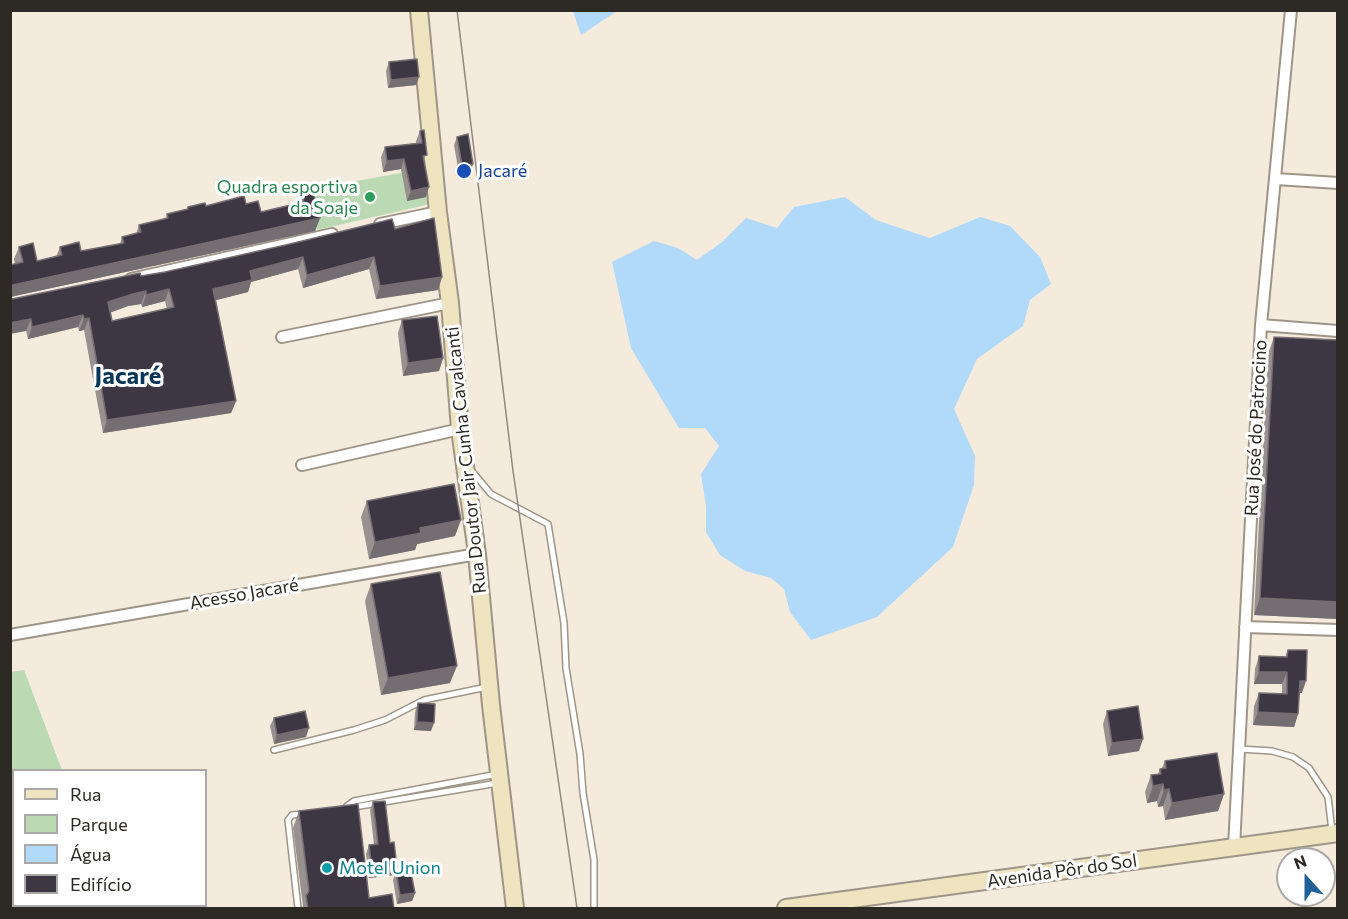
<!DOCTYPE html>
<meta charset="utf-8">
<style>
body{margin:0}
#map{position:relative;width:1348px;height:919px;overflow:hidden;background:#f4ebdd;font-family:Commissioner,sans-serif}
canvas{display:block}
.frame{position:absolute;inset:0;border:12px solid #2d2924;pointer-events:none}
.legend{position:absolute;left:12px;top:769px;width:195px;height:138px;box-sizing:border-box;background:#fff;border:2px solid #aba9a7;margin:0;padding:8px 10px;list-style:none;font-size:18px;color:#2d2924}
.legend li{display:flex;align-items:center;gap:12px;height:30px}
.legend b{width:30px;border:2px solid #aba9a7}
.north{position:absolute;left:1276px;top:847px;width:60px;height:60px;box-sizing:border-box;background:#fff;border:2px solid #aba9a7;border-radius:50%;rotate:339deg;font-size:16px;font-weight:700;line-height:24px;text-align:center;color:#2d2924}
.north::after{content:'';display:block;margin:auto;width:21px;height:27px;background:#206197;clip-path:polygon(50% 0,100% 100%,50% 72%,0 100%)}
</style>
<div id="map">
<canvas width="1348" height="919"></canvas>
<div class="frame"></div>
<ul class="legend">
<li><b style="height:8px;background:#eee4c0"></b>Rua</li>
<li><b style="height:16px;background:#bbdab4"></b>Parque</li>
<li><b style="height:16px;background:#b1d9f9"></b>Água</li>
<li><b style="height:16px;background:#3d3743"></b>Edifício</li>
</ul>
<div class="north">N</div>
</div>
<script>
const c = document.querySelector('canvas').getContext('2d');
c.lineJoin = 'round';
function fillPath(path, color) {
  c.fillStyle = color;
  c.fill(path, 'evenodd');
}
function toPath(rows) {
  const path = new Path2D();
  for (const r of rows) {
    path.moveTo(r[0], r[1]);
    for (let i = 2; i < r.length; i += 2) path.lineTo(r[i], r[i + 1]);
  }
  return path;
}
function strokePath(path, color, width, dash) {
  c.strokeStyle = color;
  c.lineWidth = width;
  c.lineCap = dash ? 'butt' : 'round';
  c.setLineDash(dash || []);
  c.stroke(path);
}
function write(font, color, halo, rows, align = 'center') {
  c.font = font + ' Commissioner,sans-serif';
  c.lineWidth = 6;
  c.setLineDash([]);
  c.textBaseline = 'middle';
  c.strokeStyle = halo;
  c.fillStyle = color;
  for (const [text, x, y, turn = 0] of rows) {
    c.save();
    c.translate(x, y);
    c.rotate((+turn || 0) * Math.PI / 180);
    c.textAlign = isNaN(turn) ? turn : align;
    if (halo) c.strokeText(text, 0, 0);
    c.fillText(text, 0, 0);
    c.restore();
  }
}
fillPath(toPath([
 [428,168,430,204,317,230,307,190],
 [24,670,62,770,14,770,13,823,11,824,11,672]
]), '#bbdab4');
fillPath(toPath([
 [573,11,573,10,617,11,581,35],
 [845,197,876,220,930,238,980,217,1010,226,1040,257,1051,284,1030,300,1023,326,977,359,954,409,975,456,974,485,953,547,877,617,811,640,790,612,784,589,771,578,745,571,720,555,706,532,706,506,701,474,719,446,705,428,679,428,631,348,612,262,654,241,678,248,697,260,722,242,746,218,777,228,794,207]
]), '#b1d9f9');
const lane = toPath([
 [471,470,491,494,548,524,564,623,566,668,580,754,583,793,594,860,594,908],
 [1240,749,1272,751,1293,757,1309,768,1328,797,1332,831],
 [274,750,354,730,385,720,424,700,487,687],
 [347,806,354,801,498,774],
 [354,807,498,783],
 [81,906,81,908],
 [298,908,288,820,292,815,303,814]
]);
const street = toPath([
 [1276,179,1338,183],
 [380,224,438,212],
 [131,279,332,234],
 [1261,325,1338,331],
 [282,337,450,303],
 [302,465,460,429],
 [1245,627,1338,630],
 [10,635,477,554],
 [1234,847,1261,325,1291,10]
]);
const secondary = toPath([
 [419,10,438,212,450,303,460,429,477,554,491,705,515,908],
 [786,908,1338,833]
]);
strokePath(lane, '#9e9588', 8);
strokePath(street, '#9e9588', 14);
strokePath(secondary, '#9e9588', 20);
strokePath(lane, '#fff', 5);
strokePath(street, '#fff', 10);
strokePath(secondary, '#eee4c0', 16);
strokePath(toPath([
 [457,10,513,471,577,908]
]), '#908980', 1.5);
fillPath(toPath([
 [389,62,419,77,416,85,388,88,386,71],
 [420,131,424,162,426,197,407,201,401,169,383,172,381,157,385,147,416,143,416,141],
 [457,137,473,164,470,172,459,174,454,145],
 [312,188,320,218,315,231,10,297,10,265,15,264,14,259,19,247,33,243,37,261,56,257,60,247,79,242,81,251,120,244,122,237,136,234,139,225,166,218,167,214,187,209,188,207,205,203,206,206,244,196,246,204,258,201,261,212,296,203,301,191],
 [395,229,442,277,438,290,376,299,369,269,303,288,298,269,251,282,248,292,216,300,236,401,231,413,103,433,84,330,79,331,78,327,28,339,26,331,12,299,141,276],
 [165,301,167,309,112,321,111,312,128,306,141,304,142,307],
 [402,320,443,358,439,371,403,376,398,333],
 [1274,337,1338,340,1338,619,1254,615,1268,354],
 [367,501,455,536,417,544,415,550,369,559,361,517],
 [371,584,450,683,381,695,365,601],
 [1288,650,1302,693,1299,693,1298,714,1294,727,1253,725,1254,706,1259,693,1282,694,1282,684,1254,684,1255,669,1259,656,1285,657],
 [418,703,431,731,414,730,415,712],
 [1107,711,1139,751,1108,756,1103,724],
 [274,718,306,737,274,744,270,726],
 [1165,761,1224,794,1218,811,1165,820,1163,806,1158,807,1157,801,1147,803,1145,792,1151,775,1158,774,1160,769,1162,768],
 [373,802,390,843,397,867,394,875,369,878,366,854,369,845,374,845,370,810],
 [299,811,369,898,394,909,302,909,303,906,293,828],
 [396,871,415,893,412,901,397,904,393,880],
 [10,877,69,909,10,909],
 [108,906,197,906,197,909,109,909]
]), '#989190');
fillPath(toPath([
 [419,77,416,85,388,88,391,80],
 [404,159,401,169,383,172,387,161],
 [473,164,470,172,459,174,462,166],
 [429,187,426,197,407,201,411,191],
 [320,218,315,231,10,297,10,288,13,285],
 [303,257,298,269,251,282,248,292,209,302,213,289,250,271],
 [374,257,369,269,303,288,307,275],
 [442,277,438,290,376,299,380,286],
 [169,289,165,301,142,307,146,295],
 [146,291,141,304,128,306,104,315,108,302,133,294],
 [83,315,78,327,28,339,32,327],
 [89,318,84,330,79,331,84,319],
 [31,319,26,331,10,334,10,323],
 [443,358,439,371,403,376,408,363],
 [236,401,231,413,103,433,107,420],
 [461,520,455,536,417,544,415,550,369,559,375,542,420,528],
 [1260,598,1338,602,1338,619,1254,615],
 [457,666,450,683,381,695,388,678],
 [1259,672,1287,672,1282,684,1254,684],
 [1300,681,1306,681,1302,693,1295,693],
 [1258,712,1298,714,1294,727,1253,725],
 [417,722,434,723,431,731,414,730],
 [309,728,306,737,274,744,277,735],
 [1143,739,1139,751,1108,756,1112,743],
 [1163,784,1157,801,1147,803,1153,786],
 [1169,789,1163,806,1158,807,1164,790],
 [1224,794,1218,811,1165,820,1172,803],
 [397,867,394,875,369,878,372,870],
 [415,893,412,901,397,904,400,895],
 [136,906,165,906,164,909,135,909]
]), '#746d71');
const building = toPath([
 [417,59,419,77,391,80,389,62,417,59],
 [424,130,427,155,423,156,429,187,411,191,404,159,387,161,385,147,422,143,420,131,424,130],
 [468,134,473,164,462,166,457,137,468,134],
 [312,188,320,218,13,285,10,288,10,265,23,262,19,247,33,243,37,261,62,255,60,247,79,242,81,251,124,243,122,237,141,232,139,225,168,218,167,214,188,209,188,207,205,203,206,206,244,196,246,204,258,201,261,212,304,202,301,191,312,188],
 [434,218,442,277,380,286,374,257,307,275,303,257,250,271,252,280,213,289,236,401,107,420,89,318,84,319,83,315,32,327,31,319,10,323,10,298,12,299,140,273,141,276,165,272,290,244,392,219,395,229,434,218],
 [169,289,174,307,112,321,108,302,133,294,146,291,146,295,169,289],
 [437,316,443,358,408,363,402,320,437,316],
 [1274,337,1338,340,1338,602,1260,598,1274,337],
 [454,484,461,520,420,528,421,533,375,542,367,501,454,484],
 [440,572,457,666,388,678,371,584,440,572],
 [1288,650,1307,650,1306,681,1300,681,1298,714,1258,712,1259,693,1287,694,1287,672,1259,672,1259,656,1287,657,1288,650],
 [418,703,435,704,434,723,417,722,418,703],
 [1138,706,1143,739,1112,743,1107,711,1138,706],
 [305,711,309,728,277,735,274,718,305,711],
 [1217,753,1224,794,1172,803,1169,789,1164,790,1163,784,1153,786,1151,775,1161,774,1160,769,1166,768,1165,761,1217,753],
 [385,801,390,843,394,842,397,867,372,870,369,845,378,844,373,802,385,801],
 [358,804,369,898,392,894,394,909,308,909,306,896,309,891,299,811,358,804],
 [410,868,415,893,400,895,396,871,410,868],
 [14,876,14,904,10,887,10,877,14,876],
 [14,906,69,906,69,909,14,909,14,906],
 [117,906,139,906,136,906,137,909,117,909,117,906],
 [168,906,197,906,197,909,169,909,168,906]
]);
fillPath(building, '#3d3743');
strokePath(building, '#746d71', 1.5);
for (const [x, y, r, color] of [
 [464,171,8,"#1a4fb4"],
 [370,197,6,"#2e9e5b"],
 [327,868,6,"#0f9aa8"]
]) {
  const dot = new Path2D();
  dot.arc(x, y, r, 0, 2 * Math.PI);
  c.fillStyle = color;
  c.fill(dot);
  strokePath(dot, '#fff', 2);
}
write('18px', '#164399', '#fff', [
 ["Jacaré",478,171]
], 'left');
write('18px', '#27864d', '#fff', [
 ["Quadra esportiva",358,187],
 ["da Soaje",358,208]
], 'right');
write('18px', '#2d2924', '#fff', [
 ["Rua José do Patrocino",1256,428,-87],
 ["Rua Doutor Jair Cunha Cavalcanti",466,460,-96],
 ["Acesso Jacaré",244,594,-10],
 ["Avenida Pôr do Sol",1062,871,-8]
]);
write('18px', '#0d838f', '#fff', [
 ["Motel Union",339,868]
], 'left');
write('bold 24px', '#053559', '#fff', [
 ["Jacaré",128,376]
]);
</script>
